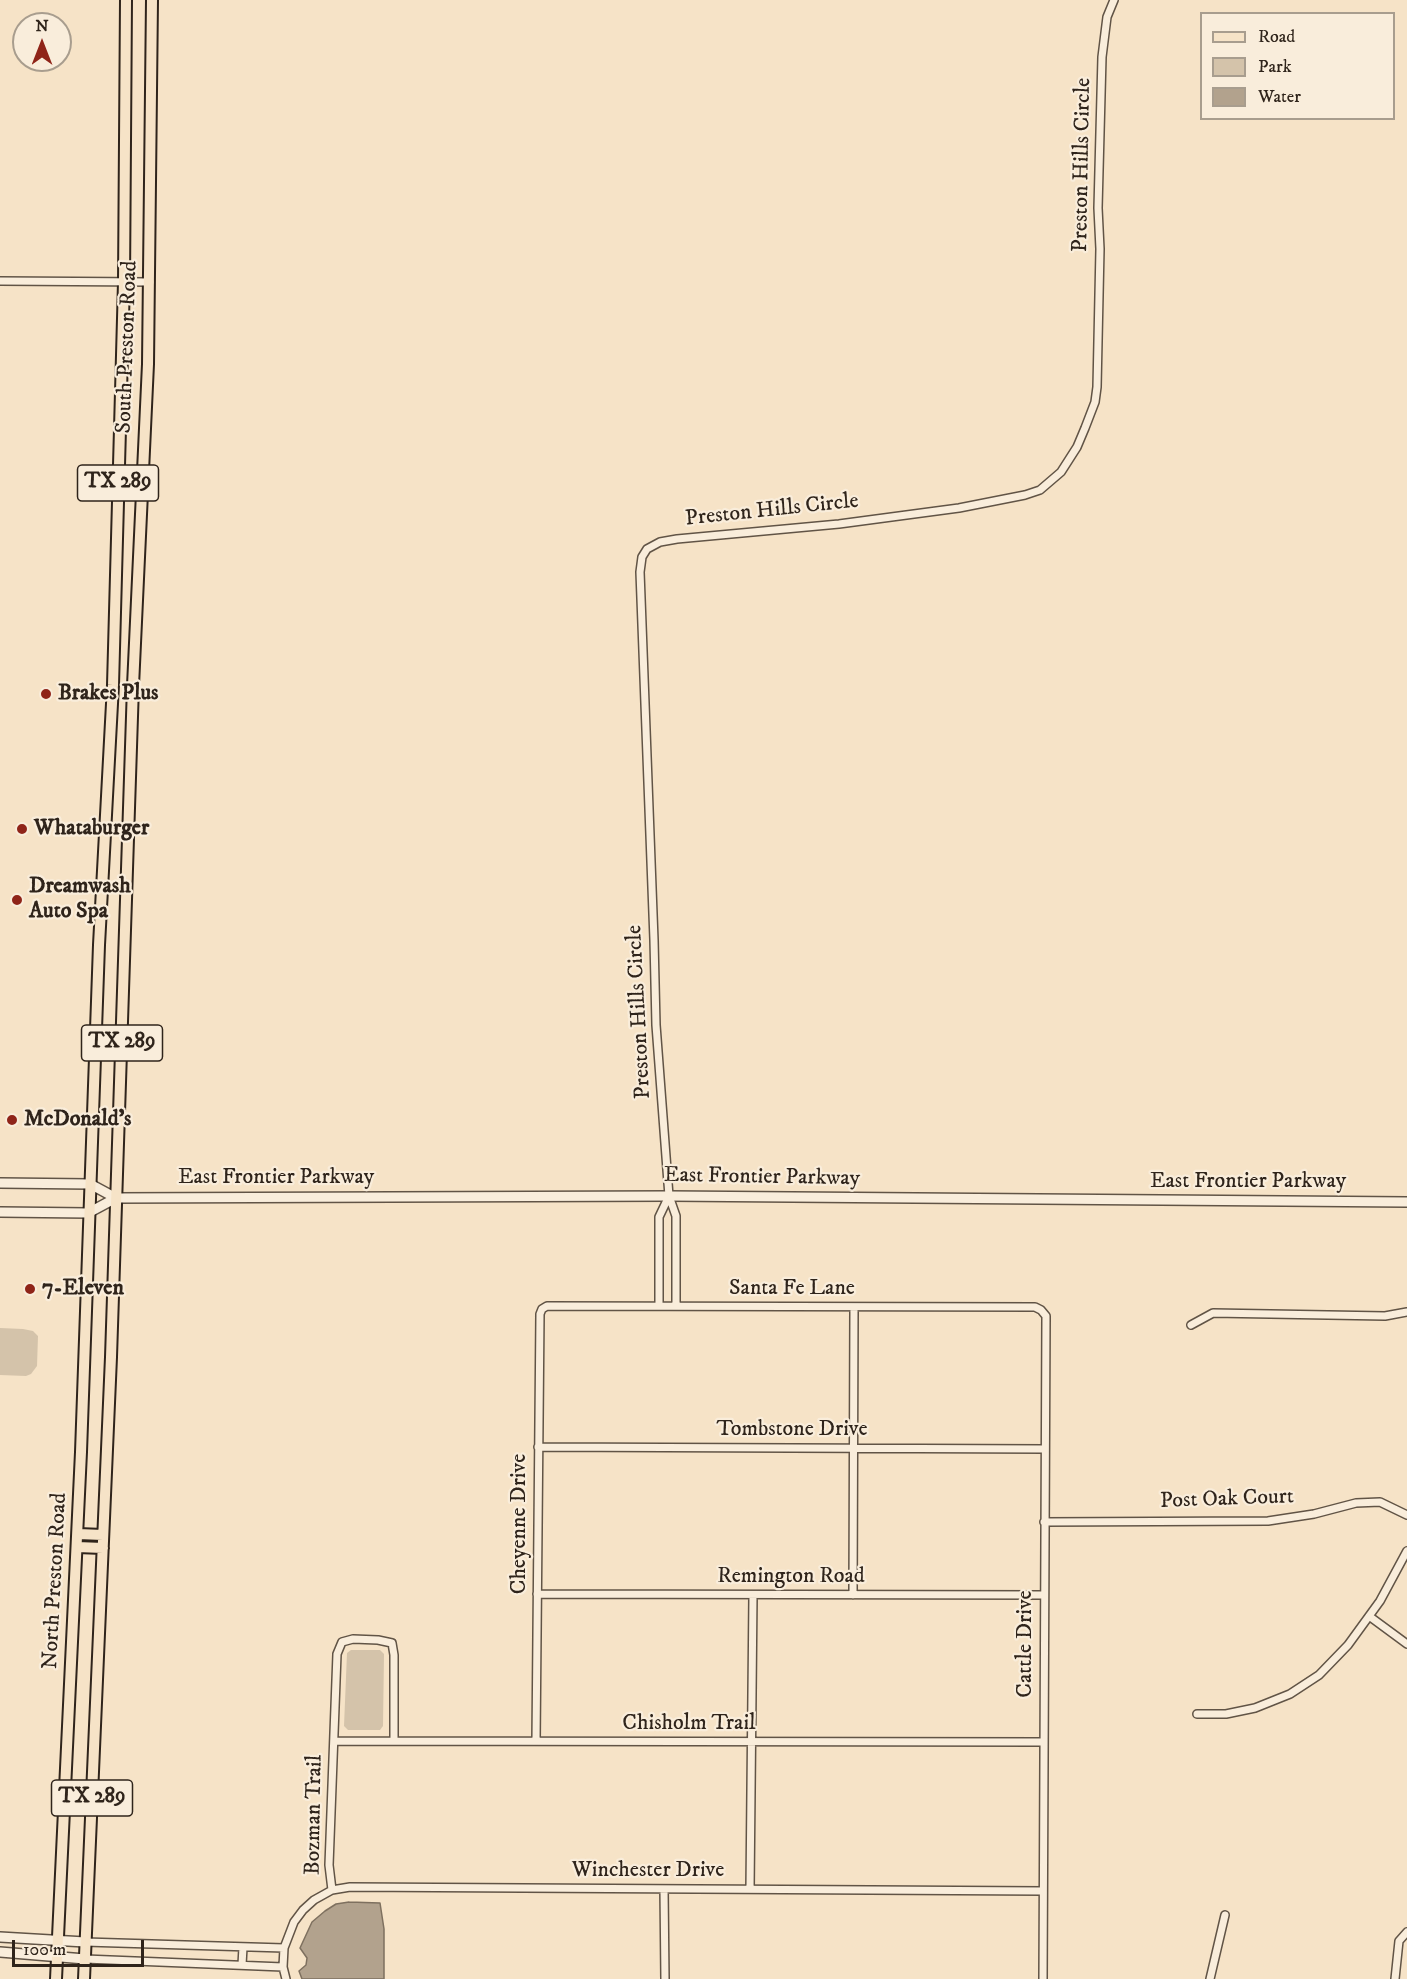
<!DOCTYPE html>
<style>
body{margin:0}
#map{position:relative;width:1407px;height:1979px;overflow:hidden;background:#f6e3c7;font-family:"IM FELL DW Pica",serif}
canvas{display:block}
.legend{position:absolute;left:1200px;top:12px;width:195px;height:108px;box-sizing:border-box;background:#f9eddb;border:2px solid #a89d8e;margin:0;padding:8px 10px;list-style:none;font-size:18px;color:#2f241b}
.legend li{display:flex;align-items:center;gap:12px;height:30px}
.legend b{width:30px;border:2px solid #a89d8e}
.north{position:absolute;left:12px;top:12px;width:60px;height:60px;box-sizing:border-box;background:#f9eddb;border:2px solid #a89d8e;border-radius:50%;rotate:0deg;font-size:16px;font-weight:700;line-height:24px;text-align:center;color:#2f241b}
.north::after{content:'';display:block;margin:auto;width:21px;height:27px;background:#8f2418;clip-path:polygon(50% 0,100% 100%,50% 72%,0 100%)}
.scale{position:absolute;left:12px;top:1940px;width:132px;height:27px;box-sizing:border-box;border:3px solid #2f241b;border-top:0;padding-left:8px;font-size:18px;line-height:21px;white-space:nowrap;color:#2f241b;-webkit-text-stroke:4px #f9eddb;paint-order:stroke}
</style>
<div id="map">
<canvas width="1407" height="1979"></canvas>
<ul class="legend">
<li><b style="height:8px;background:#f6e3c7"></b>Road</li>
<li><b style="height:16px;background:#d4c3aa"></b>Park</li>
<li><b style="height:16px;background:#b2a28d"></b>Water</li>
</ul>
<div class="north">N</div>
<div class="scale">100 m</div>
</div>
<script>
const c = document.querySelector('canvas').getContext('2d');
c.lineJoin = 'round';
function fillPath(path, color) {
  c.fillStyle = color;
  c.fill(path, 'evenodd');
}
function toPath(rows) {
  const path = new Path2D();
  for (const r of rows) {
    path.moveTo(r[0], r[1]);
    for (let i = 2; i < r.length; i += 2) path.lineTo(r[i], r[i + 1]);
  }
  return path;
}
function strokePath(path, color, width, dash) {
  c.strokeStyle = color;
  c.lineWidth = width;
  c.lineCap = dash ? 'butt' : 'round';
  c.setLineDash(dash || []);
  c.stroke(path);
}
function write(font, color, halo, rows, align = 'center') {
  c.font = font + ' "IM FELL DW Pica",serif';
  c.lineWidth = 4.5;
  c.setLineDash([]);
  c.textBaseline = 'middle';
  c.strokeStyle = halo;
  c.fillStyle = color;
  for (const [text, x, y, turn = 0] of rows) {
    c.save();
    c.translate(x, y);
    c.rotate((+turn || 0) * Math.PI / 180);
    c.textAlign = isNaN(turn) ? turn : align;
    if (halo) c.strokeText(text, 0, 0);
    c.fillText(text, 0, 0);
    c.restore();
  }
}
fillPath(toPath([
 [0,1328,23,1329,33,1331,38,1336,37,1366,31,1374,26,1376,0,1375],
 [351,1650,380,1650,384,1654,383,1726,380,1730,348,1730,344,1726,347,1653]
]), '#d4c3aa');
const water = toPath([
 [349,1902,380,1903,384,1929,384,1979,302,1979,299,1971,306,1965,307,1958,300,1948,312,1922,325,1911,336,1904,349,1902]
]);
fillPath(water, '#b2a28d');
strokePath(water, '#7e705f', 1.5);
const minor = toPath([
 [0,281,150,282],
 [659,1306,659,1217,669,1196],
 [676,1306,676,1216,669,1196,656,1025,654,940,640,572,642,557,647,549,660,542,677,539,839,524,959,508,1025,495,1040,490,1061,472,1077,447,1085,428,1095,402,1097,387,1100,249,1098,208,1102,57,1107,17,1114,0],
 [1191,1325,1213,1313,1385,1316,1407,1312],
 [538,1447,1045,1449],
 [1044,1522,1268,1521,1314,1514,1356,1503,1380,1502,1407,1515],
 [537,1594,1044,1595],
 [853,1595,854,1307],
 [1369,1616,1407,1644],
 [1197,1714,1226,1714,1255,1708,1290,1694,1319,1675,1348,1645,1380,1601,1407,1551],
 [334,1741,1043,1742],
 [536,1741,540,1314,542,1309,547,1306,1035,1307,1041,1310,1046,1316,1043,1979],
 [664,1889,665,1979],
 [750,1889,753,1595],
 [332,1890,329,1865,337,1654,342,1642,353,1639,378,1640,392,1643,394,1655,394,1741],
 [85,1942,284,1948],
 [85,1959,283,1967],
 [242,1965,243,1947],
 [286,1979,283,1967,284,1948,294,1922,303,1910,314,1900,332,1890,350,1887,1043,1891],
 [1210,1979,1225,1915],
 [1395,1979,1399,1941,1407,1932]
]);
const tertiary = toPath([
 [0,1183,90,1184,116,1198,669,1196,1407,1202],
 [0,1212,88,1213,116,1198],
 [0,1937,85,1942],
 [0,1952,85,1959]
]);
const primary = toPath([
 [78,1534,103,1535],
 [77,1547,103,1548],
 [56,1979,81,1452,99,945,113,685,124,282,126,0],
 [84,1979,111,1357,133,686,148,364,152,0]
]);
strokePath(minor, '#615446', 10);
strokePath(tertiary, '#615446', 12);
strokePath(primary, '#2f241b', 14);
strokePath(minor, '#f9eddb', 7);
strokePath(tertiary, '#f9eddb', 9);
strokePath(primary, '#f6e3c7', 10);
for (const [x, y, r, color] of [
 [46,694,6,"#8f2418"],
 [22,829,6,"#8f2418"],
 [17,900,6,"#8f2418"],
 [12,1120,6,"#8f2418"],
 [30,1289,6,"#8f2418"]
]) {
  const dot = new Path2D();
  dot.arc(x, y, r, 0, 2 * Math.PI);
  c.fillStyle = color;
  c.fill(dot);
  strokePath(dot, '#f9eddb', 2);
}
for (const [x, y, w] of [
 [118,483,81],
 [122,1043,81],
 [92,1798,81]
]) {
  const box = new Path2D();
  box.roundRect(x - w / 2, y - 18, w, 36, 4.5);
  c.fillStyle = '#f9eddb';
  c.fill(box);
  strokePath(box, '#2f241b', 1.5);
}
write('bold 21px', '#2f241b', null, [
 ["TX 289",118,483],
 ["TX 289",122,1043],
 ["TX 289",92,1798]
]);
write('22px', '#2f241b', '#f9eddb', [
 ["Preston Hills Circle",1083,165,-89],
 ["South Preston Road",128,347,-88],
 ["Preston Hills Circle",772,511,-6],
 ["Preston Hills Circle",640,1012,-93],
 ["East Frontier Parkway",276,1178],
 ["East Frontier Parkway",762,1178,1],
 ["East Frontier Parkway",1248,1182],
 ["Santa Fe Lane",792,1289],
 ["Tombstone Drive",792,1430],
 ["Post Oak Court",1227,1500,-2],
 ["Cheyenne Drive",520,1524,-90],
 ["Remington Road",791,1577],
 ["North Preston Road",56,1581,-87],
 ["Cattle Drive",1026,1644,-90],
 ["Chisholm Trail",689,1724],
 ["Bozman Trail",315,1815,-89],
 ["Winchester Drive",648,1871]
]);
write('bold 22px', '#2f241b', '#f9eddb', [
 ["Brakes Plus",58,694],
 ["Whataburger",34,829],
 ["Dreamwash",29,887],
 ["Auto Spa",29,912],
 ["McDonald's",24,1120],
 ["7-Eleven",42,1289]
], 'left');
</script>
